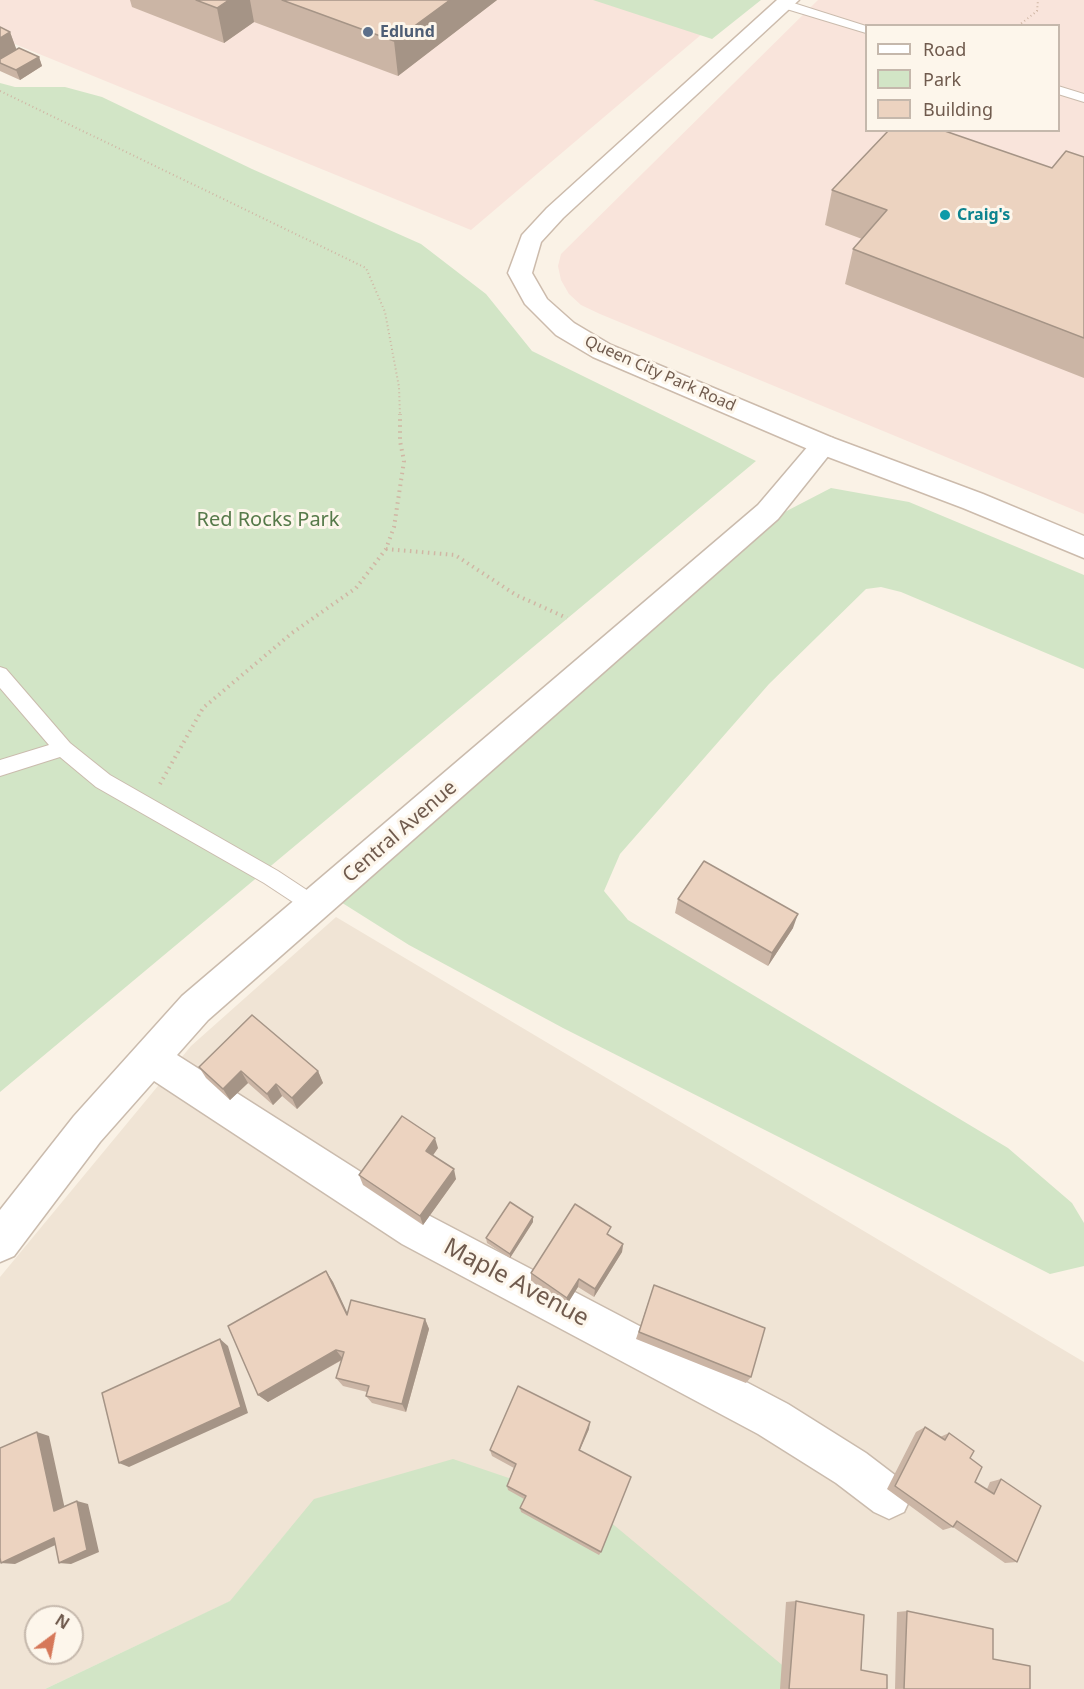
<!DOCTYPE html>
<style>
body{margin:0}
#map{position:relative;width:1084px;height:1689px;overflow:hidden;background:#faf2e6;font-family:"Noto Sans",sans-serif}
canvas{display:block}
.legend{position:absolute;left:865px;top:24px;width:195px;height:108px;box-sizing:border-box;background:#fdf6eb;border:2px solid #c5b8ac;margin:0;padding:8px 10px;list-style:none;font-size:18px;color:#705b4e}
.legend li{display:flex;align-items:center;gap:12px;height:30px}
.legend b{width:30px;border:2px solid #c5b8ac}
.north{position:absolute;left:24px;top:1605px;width:60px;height:60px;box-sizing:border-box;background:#fdf6eb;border:2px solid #c5b8ac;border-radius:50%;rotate:32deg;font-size:16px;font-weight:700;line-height:24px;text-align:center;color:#705b4e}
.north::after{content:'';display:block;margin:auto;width:21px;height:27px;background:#d67859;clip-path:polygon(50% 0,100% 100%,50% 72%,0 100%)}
</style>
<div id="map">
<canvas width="1084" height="1689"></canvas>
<ul class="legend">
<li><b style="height:8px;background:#fff"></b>Road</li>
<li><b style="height:16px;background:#d2e5c6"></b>Park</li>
<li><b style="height:16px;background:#ecd3c0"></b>Building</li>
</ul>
<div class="north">N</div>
</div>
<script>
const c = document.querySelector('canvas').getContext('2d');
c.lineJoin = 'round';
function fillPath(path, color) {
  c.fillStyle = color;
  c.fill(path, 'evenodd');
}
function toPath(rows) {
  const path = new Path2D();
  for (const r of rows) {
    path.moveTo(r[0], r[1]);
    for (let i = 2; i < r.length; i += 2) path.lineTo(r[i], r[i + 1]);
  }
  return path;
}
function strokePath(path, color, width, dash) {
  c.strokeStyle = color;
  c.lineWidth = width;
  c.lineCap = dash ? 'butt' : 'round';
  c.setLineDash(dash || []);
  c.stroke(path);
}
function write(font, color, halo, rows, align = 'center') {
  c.font = font + ' "Noto Sans",sans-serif';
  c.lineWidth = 6;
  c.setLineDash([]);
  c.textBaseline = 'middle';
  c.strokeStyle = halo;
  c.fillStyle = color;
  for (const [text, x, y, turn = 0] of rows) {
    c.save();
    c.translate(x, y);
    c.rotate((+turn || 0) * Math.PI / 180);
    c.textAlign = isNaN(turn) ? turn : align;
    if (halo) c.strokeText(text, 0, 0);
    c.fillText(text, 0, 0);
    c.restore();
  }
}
fillPath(toPath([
 [336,917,1084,1362,1084,1689,512,1689,289,1530,231,1601,45,1689,0,1689,0,1277,191,1046],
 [36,1617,72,1617,72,1653,36,1653]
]), '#f0e4d5');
fillPath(toPath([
 [0,0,742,0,471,230,0,38],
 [818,0,1084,0,1084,514,600,314,581,305,569,294,561,280,558,266,561,254],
 [866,26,1058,26,1058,130,866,130]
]), '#f9e4db');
fillPath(toPath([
 [593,0,761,0,712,39],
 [0,83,15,87,65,87,102,97,252,169,421,244,486,294,532,351,756,461,0,1092],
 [831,488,909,502,1084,575,1084,669,901,592,881,587,866,589,769,684,620,854,604,891,628,920,1008,1148,1072,1203,1084,1223,1084,1266,1050,1274,563,1028,409,945,336,899,777,516],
 [453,1459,591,1506,811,1689,45,1689,230,1601,314,1499]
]), '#d2e5c6');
const lane = toPath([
 [784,0,866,26,866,33,780,7,778,4,784,0],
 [1058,86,1084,94,1084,102,1058,94,1058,86],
 [0,667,6,669,70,743,110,775,278,871,322,900,325,906,322,912,315,915,308,912,264,883,96,787,60,757,0,776,0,760,49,745,0,688,0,667]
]);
const street = toPath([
 [824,436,833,438,837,445,778,519,208,1020,177,1055,430,1216,788,1404,866,1453,904,1482,911,1497,904,1512,889,1519,874,1512,836,1483,758,1434,402,1244,154,1081,100,1142,14,1256,0,1262,0,1210,74,1116,182,996,758,505,815,438,824,436]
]);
const secondary = toPath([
 [777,0,799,0,563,218,541,242,532,273,547,299,574,323,611,345,833,438,983,494,1084,536,1084,558,963,508,815,452,593,357,556,335,525,304,508,273,522,235,547,208,777,0]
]);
strokePath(lane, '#cabbad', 2);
strokePath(street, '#cabbad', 3);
strokePath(secondary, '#ccbbac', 3);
strokePath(toPath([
 [1018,26,1037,11,1038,0],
 [0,91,366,268,385,312,399,387,400,416]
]), '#d0b6a4', 2, [1, 3]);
strokePath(toPath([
 [386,549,455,555,516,595,567,618],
 [160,784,203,708,292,633,356,588,386,549,394,527,404,461,400,441,400,414]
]), '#d0b6a4', 4, [1.5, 4.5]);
fillPath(lane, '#fff');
fillPath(street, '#fff');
fillPath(secondary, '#fff');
fillPath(toPath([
 [130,0,497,0,398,76,254,22,224,43,132,7],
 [0,27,10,32,16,49,39,57,42,66,20,80,0,71],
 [1084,157,1084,378,845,284,853,249,862,239,825,225,832,190,1052,168],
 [678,899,793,928,768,966,675,913],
 [199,1067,318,1071,323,1083,297,1109,282,1096,273,1105,248,1083,230,1100,206,1078],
 [438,1148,433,1155,456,1179,423,1225,363,1185,359,1175],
 [533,1222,510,1258,487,1243,486,1238],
 [609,1235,623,1244,622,1252,594,1297,578,1287,566,1306,531,1281,531,1273],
 [326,1271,333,1282,347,1313,425,1319,429,1329,406,1412,372,1403,366,1396,367,1392,343,1386,336,1378,342,1360,268,1402,258,1395],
 [654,1285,751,1377,746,1383,636,1339],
 [925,1427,940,1437,949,1433,970,1458,975,1482,987,1489,990,1482,1001,1479,1017,1562,1005,1563,953,1527,943,1530,887,1489,916,1432],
 [589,1429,580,1450,601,1552,599,1555,521,1512,520,1508,524,1499,508,1490,507,1486,514,1468,492,1456,490,1450],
 [796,1601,861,1670,887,1689,780,1689,786,1602],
 [907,1611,993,1659,1030,1689,895,1689,897,1612]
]), '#cbb5a5');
fillPath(toPath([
 [229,0,250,0,254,22,224,43,217,8],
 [450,0,497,0,398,76,394,41],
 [10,32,17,51,0,61,0,38],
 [39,57,42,66,20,80,16,70],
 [798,914,793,928,768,966,772,953],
 [241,1071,248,1083,230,1100,223,1089],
 [318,1071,323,1083,297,1109,292,1098],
 [276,1084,282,1096,273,1105,267,1094],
 [435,1138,438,1148,429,1161,426,1151],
 [454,1169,456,1179,423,1225,420,1216],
 [533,1217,533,1222,510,1258,510,1254],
 [623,1244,622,1252,594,1297,595,1289],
 [326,1271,333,1282,353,1325,347,1315],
 [579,1279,578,1287,566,1306,567,1298],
 [425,1319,429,1329,406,1412,402,1404],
 [220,1339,228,1346,248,1413,129,1467,119,1463],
 [336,1350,343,1359,268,1402,258,1395],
 [590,1422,589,1429,577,1456,579,1450],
 [37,1432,49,1436,66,1514,54,1511],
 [77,1501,88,1504,99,1552,71,1564,59,1563],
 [54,1538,66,1540,15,1564,1,1563]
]), '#a59486');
const building = toPath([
 [196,0,229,0,217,8,196,0],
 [282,0,450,0,394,41,282,0],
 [0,27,10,32,0,38,0,27],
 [19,48,39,57,16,70,0,63,0,59,19,48],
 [889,130,942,130,1052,168,1066,151,1084,157,1084,338,853,249,887,210,832,190,889,130],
 [704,861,798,914,772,953,678,899,704,861],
 [252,1015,318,1071,292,1098,276,1084,267,1094,241,1071,223,1089,199,1067,252,1015],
 [402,1116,435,1138,426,1151,454,1169,420,1216,359,1175,402,1116],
 [510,1202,533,1217,510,1254,486,1238,510,1202],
 [575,1204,611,1227,607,1234,623,1244,595,1289,579,1279,567,1298,531,1273,575,1204],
 [326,1271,347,1315,351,1300,425,1319,402,1404,366,1396,369,1386,336,1378,344,1352,336,1350,258,1395,228,1326,326,1271],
 [654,1285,765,1328,751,1377,639,1332,654,1285],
 [220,1339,241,1407,119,1463,102,1393,220,1339],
 [518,1386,590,1422,579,1450,631,1477,601,1552,520,1508,526,1496,507,1486,516,1464,490,1450,518,1386],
 [925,1427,945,1440,949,1433,974,1451,970,1458,982,1467,975,1482,994,1494,1001,1479,1041,1506,1017,1562,957,1521,953,1527,895,1486,925,1427],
 [37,1432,54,1511,77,1501,87,1550,59,1563,54,1538,1,1563,0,1558,0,1448,37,1432],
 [796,1601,864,1615,861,1670,887,1675,887,1689,789,1689,796,1601],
 [907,1611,993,1629,993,1659,1030,1666,1030,1689,904,1689,907,1611]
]);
fillPath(building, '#ecd3c0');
strokePath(building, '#a59486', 1.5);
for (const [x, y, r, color] of [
 [368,32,6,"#5c6f8a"],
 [945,215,6,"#0f9aa8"]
]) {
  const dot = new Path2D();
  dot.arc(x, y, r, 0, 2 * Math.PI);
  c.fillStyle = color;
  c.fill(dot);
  strokePath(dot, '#fdf6eb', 2);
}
write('bold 16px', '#4e5e75', '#fdf6eb', [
 ["Edlund",380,32]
], 'left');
write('bold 16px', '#0d838f', '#fdf6eb', [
 ["Craig's",957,215]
], 'left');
write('16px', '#705b4e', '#fdf6eb', [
 ["Queen City Park Road",660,374,24]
]);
write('20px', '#567a4a', '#fdf6eb', [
 ["Red Rocks Park",268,520]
]);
write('20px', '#705b4e', '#fdf6eb', [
 ["Central Avenue",400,832,-41]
]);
write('24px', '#705b4e', '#fdf6eb', [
 ["Maple Avenue",516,1283,28]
]);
</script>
